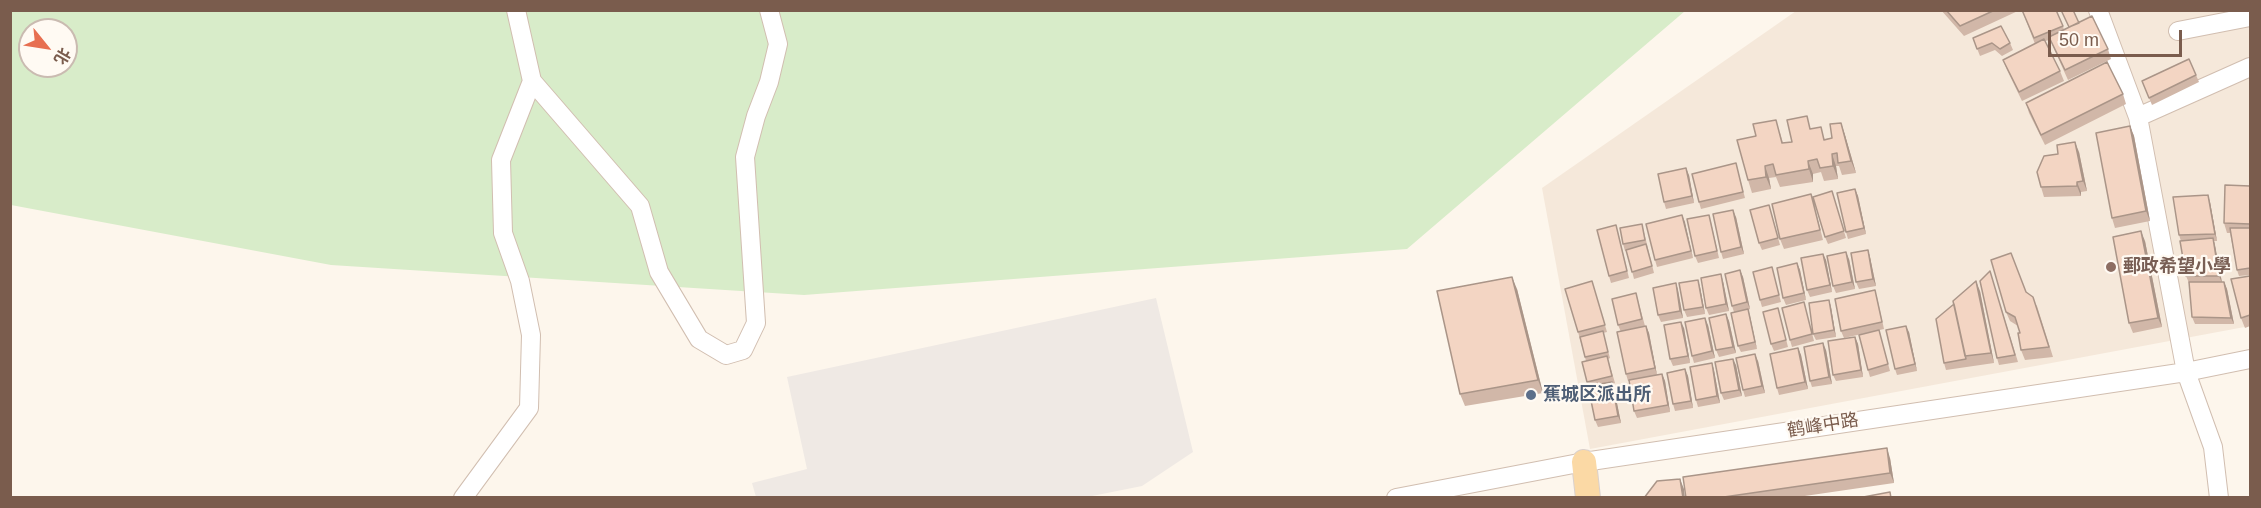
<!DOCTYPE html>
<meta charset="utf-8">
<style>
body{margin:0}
#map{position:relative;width:2261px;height:508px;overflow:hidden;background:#fdf6ec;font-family:Arial,"Noto Sans SC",sans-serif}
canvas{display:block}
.frame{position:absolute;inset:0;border:12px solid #7a5c4d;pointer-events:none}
.north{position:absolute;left:18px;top:18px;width:60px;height:60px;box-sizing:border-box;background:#fffaf3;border:2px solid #cabbb1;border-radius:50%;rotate:120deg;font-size:16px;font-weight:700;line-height:24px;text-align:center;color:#7a5c4d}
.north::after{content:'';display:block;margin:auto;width:21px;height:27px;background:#e76f51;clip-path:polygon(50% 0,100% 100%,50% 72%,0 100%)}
.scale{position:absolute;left:2048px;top:30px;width:134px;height:27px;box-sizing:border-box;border:3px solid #7a5c4d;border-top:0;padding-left:8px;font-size:18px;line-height:21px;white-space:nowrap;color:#7a5c4d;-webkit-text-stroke:4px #fffaf3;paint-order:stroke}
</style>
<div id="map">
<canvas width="2261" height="508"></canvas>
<div class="frame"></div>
<div class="north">北</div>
<div class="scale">50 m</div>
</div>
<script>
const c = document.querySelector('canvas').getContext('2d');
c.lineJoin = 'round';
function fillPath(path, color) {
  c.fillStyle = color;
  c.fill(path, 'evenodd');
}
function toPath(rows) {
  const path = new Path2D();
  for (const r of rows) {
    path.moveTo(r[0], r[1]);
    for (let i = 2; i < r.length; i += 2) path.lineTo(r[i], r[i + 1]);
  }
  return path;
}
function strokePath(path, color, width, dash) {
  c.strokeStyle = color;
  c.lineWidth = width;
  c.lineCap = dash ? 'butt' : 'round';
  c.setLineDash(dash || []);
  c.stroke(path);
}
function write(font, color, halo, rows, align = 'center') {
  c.font = font + ' Arial,"Noto Sans SC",sans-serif';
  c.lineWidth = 4.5;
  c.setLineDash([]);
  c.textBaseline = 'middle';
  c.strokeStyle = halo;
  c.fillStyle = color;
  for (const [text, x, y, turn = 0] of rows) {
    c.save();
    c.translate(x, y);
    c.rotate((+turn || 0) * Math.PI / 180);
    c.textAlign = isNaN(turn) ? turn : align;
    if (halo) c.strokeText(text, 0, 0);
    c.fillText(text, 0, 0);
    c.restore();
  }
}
fillPath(toPath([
 [1796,11,2250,11,2250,326,1590,449,1542,188]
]), '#f5e8da');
fillPath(toPath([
 [1156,298,1193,452,1142,486,1082,498,756,497,752,483,807,469,787,377]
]), '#efe9e4');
fillPath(toPath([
 [10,11,1685,11,1407,249,804,295,331,265,11,205],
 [30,30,66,30,66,66,30,66]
]), '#d8ecc9');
const minor = toPath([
 [2098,10,2138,117,2186,372,2213,447,2219,498],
 [2178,31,2250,17],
 [532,81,640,206,659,272,699,339,726,355,743,350,756,323,745,157,756,116,769,82,778,44,769,10],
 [2138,117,2250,67],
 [463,498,529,408,531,335,520,281,503,233,501,160,532,81,516,10],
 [1396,498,1584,462,2186,372,2250,359]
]);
const major = toPath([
 [1584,462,1588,498]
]);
strokePath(minor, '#d1beb0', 20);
strokePath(major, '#dad1cd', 26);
strokePath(minor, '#fff', 18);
strokePath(major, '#fbd9a5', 24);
fillPath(toPath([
 [1941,10,2020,10,1964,36],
 [2022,10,2063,26,2064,30,2079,23,2108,49,2111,59,2068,80,2050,40,2045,41,2060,71,2064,81,2022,101,2007,70,2003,60,2035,44],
 [1973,38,2010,43,2013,50,2002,56,1995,50,1980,56],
 [2196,75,2199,82,2152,105,2142,81],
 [2123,94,2126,104,2045,145,2029,113,2026,103],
 [1841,123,1845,135,1856,173,1842,175,1839,166,1836,166,1838,179,1824,181,1821,172,1813,174,1813,182,1780,187,1776,177,1769,178,1771,189,1752,193,1748,180,1756,136,1780,133,1783,143,1792,142,1811,129,1825,139,1832,138],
 [2130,126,2134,136,2150,221,2115,228,2112,218],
 [2079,152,2087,191,2081,192,2081,196,2044,197,2041,187],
 [1736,163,1745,198,1701,209,1699,202],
 [1689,175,1694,203,1666,209,1664,202],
 [2250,186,2250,275,2239,276,2237,270,2230,233,2227,233,2224,223],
 [1855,189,1858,196,1866,234,1848,239,1846,232],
 [1834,198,1846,238,1828,244,1825,237],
 [2210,202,2217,241,2214,241,2222,282,2224,282,2227,289,2234,324,2195,324,2192,317,2189,283,2186,276,2181,241,2179,235],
 [1814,204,1823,240,1784,249,1780,239],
 [1771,212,1780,245,1762,250,1759,243],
 [1682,215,1693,258,1657,267,1655,260],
 [1736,217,1744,254,1723,259,1721,252],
 [1711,222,1719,258,1698,263,1695,256],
 [1642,224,1654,273,1634,279,1627,251,1625,251,1623,244],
 [1618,232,1629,278,1611,283,1609,276],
 [2145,241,2162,327,2133,333,2129,323],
 [1868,250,1870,257,1876,286,1859,289,1856,282],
 [1823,254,1826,260,1832,292,1810,297,1807,290],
 [1849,259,1855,289,1836,293,1833,286],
 [1797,263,1800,270,1806,300,1786,305,1783,298],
 [1772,267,1781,302,1762,307,1760,300],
 [1740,270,1743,277,1750,309,1748,310,1757,349,1741,352,1738,346,1734,312,1732,306],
 [2250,276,2250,326,2245,328,2241,318],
 [1992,278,2018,362,1999,365,1997,358],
 [1592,281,1607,332,1603,333,1610,358,1608,359,1615,383,1613,384,1621,423,1598,427,1595,420,1587,382,1586,361,1578,332],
 [1723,281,1729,311,1709,315,1706,308],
 [1676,283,1678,290,1683,318,1661,322,1658,315],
 [1700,287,1705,314,1687,317,1684,310],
 [1517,289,1543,393,1465,406,1460,394],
 [1980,291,1994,363,1946,370,1944,363],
 [2026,292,2037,306,2053,357,2025,360,2021,350,2020,333,2018,326,2010,321,2006,312],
 [1636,293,1645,326,1621,332,1618,325],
 [1877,297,1884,329,1844,338,1841,331],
 [1829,300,1831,307,1836,337,1816,340,1813,334],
 [1804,302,1814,341,1792,347,1790,340],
 [1726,314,1729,321,1736,353,1719,357,1716,350],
 [1780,315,1788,347,1774,351,1771,344],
 [1708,325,1715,358,1694,363,1692,356],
 [1646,326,1649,333,1657,375,1662,374,1665,381,1670,412,1637,418,1634,411,1630,381,1628,381,1626,374],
 [1684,328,1690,363,1673,366,1670,359],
 [1879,330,1890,371,1870,377,1868,370],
 [1909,332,1917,371,1897,375,1895,369],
 [1855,337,1858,344,1863,377,1836,381,1833,375],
 [1798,348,1801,355,1808,389,1779,395,1777,388],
 [1826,350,1832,384,1812,387,1810,381],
 [1758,361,1765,393,1745,397,1743,390],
 [1712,363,1714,370,1720,403,1698,407,1696,400],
 [1736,365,1742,396,1724,400,1721,393],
 [1685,369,1688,376,1693,408,1675,411,1673,404],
 [1890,458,1894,483,1791,498,1686,498]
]), '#d1b7a8');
fillPath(toPath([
 [1841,123,1845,135,1856,173,1851,161],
 [2130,126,2134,136,2150,221,2146,211],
 [2075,142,2079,152,2087,191,2083,181],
 [1832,154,1836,166,1838,179,1833,166],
 [1808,161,1813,174,1813,182,1809,169],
 [1765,166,1769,178,1771,189,1766,177],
 [1686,168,1689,175,1694,203,1692,196],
 [2077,182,2081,192,2081,196,2077,186],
 [1855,189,1858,196,1866,234,1864,228],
 [2208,195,2210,202,2217,241,2215,234],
 [1733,210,1736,217,1744,254,1741,247],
 [1682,215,1685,222,1693,258,1691,251],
 [2141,231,2145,241,2162,327,2158,318],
 [2213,238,2215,245,2222,283,2219,276],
 [1868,250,1870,257,1876,286,1873,279],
 [1846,252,1849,259,1855,289,1852,282],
 [1823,254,1826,260,1832,292,1830,285],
 [1797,263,1800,270,1806,300,1804,293],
 [1740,270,1743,277,1750,309,1747,302],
 [1721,274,1723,281,1729,311,1726,304],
 [1512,277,1517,289,1543,393,1538,380],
 [1698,280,1700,287,1705,314,1703,307],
 [1976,281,1980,291,1994,363,1991,353],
 [2224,282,2227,289,2234,324,2231,318],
 [1676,283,1678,290,1683,318,1680,311],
 [1829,300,1831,307,1836,337,1834,330],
 [1748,309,1750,316,1757,349,1755,342],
 [1726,314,1729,321,1736,353,1733,347],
 [1705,318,1708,325,1715,358,1712,351],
 [1681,322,1684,328,1690,363,1688,356],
 [1646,326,1649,333,1657,375,1655,368],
 [1906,326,1909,332,1917,371,1915,364],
 [1855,337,1858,344,1863,377,1861,370],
 [1823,343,1826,350,1832,384,1829,377],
 [1798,348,1801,355,1808,389,1805,382],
 [1755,354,1758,361,1765,393,1762,386],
 [1733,359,1736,365,1742,396,1739,390],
 [1712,363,1714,370,1720,403,1717,396],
 [1685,369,1688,376,1693,408,1691,401],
 [1662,374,1665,381,1670,412,1668,405],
 [1612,382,1614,388,1621,423,1618,416],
 [1887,448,1890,458,1894,483,1890,473],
 [1680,479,1684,489,1685,498,1683,498]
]), '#aa9588');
const building = toPath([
 [1946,10,1995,10,1960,26,1946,10],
 [2022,10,2056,10,2063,26,2034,38,2022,10],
 [2061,10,2073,10,2079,23,2069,27,2061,10],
 [2092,16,2108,49,2065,70,2049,37,2092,16],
 [2001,26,2010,43,2000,49,1992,43,1977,49,1973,38,2001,26],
 [2044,39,2060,71,2019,92,2003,60,2044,39],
 [2189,59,2196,75,2149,98,2142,81,2189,59],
 [2107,62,2123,94,2041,135,2026,103,2107,62],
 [1807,116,1810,129,1821,127,1824,140,1832,138,1830,124,1841,123,1851,161,1838,163,1837,153,1832,154,1833,166,1820,168,1817,159,1808,161,1809,169,1776,175,1773,164,1765,166,1766,177,1748,180,1737,140,1756,136,1753,124,1776,120,1782,143,1792,142,1787,120,1807,116],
 [2130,126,2146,211,2112,218,2096,133,2130,126],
 [2075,142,2083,181,2077,182,2077,186,2041,187,2037,172,2044,156,2058,154,2057,145,2075,142],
 [1736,163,1743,192,1699,202,1692,174,1736,163],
 [1686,168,1692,196,1664,202,1658,174,1686,168],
 [2225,185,2250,186,2250,224,2224,223,2225,185],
 [1855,189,1864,228,1846,232,1837,193,1855,189],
 [1832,191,1844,231,1825,237,1813,197,1832,191],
 [1811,194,1820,230,1780,239,1772,204,1811,194],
 [2208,195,2215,234,2179,235,2173,197,2208,195],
 [1769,205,1778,238,1759,243,1750,210,1769,205],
 [1733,210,1741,247,1721,252,1713,214,1733,210],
 [1682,215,1691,251,1655,260,1646,224,1682,215],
 [1709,215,1717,251,1695,256,1687,219,1709,215],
 [1642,224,1645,240,1623,244,1620,228,1642,224],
 [1616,225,1627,271,1609,276,1597,230,1616,225],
 [2230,228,2250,228,2250,268,2237,270,2230,228],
 [2141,231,2158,318,2129,323,2113,237,2141,231],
 [2213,238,2219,276,2186,276,2180,241,2213,238],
 [1646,244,1652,266,1632,272,1626,250,1646,244],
 [1868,250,1873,279,1856,282,1851,253,1868,250],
 [1846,252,1852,282,1833,286,1827,256,1846,252],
 [2011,253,2026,292,2033,297,2049,347,2021,350,2018,333,2020,333,2015,317,2006,312,1991,260,2011,253],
 [1823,254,1830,285,1807,290,1801,258,1823,254],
 [1797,263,1804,293,1783,298,1777,268,1797,263],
 [1772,267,1779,295,1760,300,1753,272,1772,267],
 [1740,270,1747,302,1732,306,1725,274,1740,270],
 [1990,271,2015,355,1997,358,1980,281,1990,271],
 [1721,274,1726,304,1706,308,1701,278,1721,274],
 [2250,276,2250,315,2241,318,2231,279,2250,276],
 [1512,277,1538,380,1460,394,1437,291,1512,277],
 [1698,280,1703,307,1684,310,1679,283,1698,280],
 [1592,281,1605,325,1578,332,1565,289,1592,281],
 [1976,281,1991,353,1965,356,1953,301,1976,281],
 [2189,282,2224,282,2231,318,2192,317,2189,282],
 [1676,283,1680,311,1658,315,1653,288,1676,283],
 [1875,290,1882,322,1841,331,1835,299,1875,290],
 [1636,293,1642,319,1618,325,1612,299,1636,293],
 [1829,300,1834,330,1813,334,1809,303,1829,300],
 [1804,302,1812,334,1790,340,1782,308,1804,302],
 [1954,304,1966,359,1944,363,1936,319,1954,304],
 [1778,308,1786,340,1771,344,1763,312,1778,308],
 [1748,309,1755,342,1738,346,1731,313,1748,309],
 [1726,314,1733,347,1716,350,1709,318,1726,314],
 [1705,318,1712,351,1692,356,1685,322,1705,318],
 [1681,322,1688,356,1670,359,1664,325,1681,322],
 [1646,326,1655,368,1626,374,1617,332,1646,326],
 [1906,326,1915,364,1895,369,1886,330,1906,326],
 [1879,330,1888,364,1868,370,1859,335,1879,330],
 [1603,331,1608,352,1585,357,1580,337,1603,331],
 [1855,337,1861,370,1833,375,1828,341,1855,337],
 [1823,343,1829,377,1810,381,1804,347,1823,343],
 [1798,348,1805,382,1777,388,1770,354,1798,348],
 [1755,354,1762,386,1743,390,1736,358,1755,354],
 [1607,356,1612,376,1587,382,1582,362,1607,356],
 [1733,359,1739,390,1721,393,1715,362,1733,359],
 [1712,363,1717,396,1696,400,1690,367,1712,363],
 [1685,369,1691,401,1673,404,1667,373,1685,369],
 [1662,374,1668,405,1634,411,1629,380,1662,374],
 [1612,382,1618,416,1595,420,1588,386,1612,382],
 [1887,448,1890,473,1717,498,1686,498,1683,477,1887,448],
 [1680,479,1683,498,1644,498,1657,481,1680,479],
 [1890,492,1891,498,1858,498,1890,492]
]);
fillPath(building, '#f3d5c3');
strokePath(building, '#aa9588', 1.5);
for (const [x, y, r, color] of [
 [2111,267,6,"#8d6e63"],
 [1531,395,6,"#5c6f8a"]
]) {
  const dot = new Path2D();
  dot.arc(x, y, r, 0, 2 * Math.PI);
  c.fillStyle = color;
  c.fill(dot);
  strokePath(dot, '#fffaf3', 2);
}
write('bold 18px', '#785e54', '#fffaf3', [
 ["郵政希望小學",2123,267]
], 'left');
write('bold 18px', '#4e5e75', '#fffaf3', [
 ["蕉城区派出所",1543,395]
], 'left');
write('18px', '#7a5c4d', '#fffaf3', [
 ["鹤峰中路",1823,426,-9]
]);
</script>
